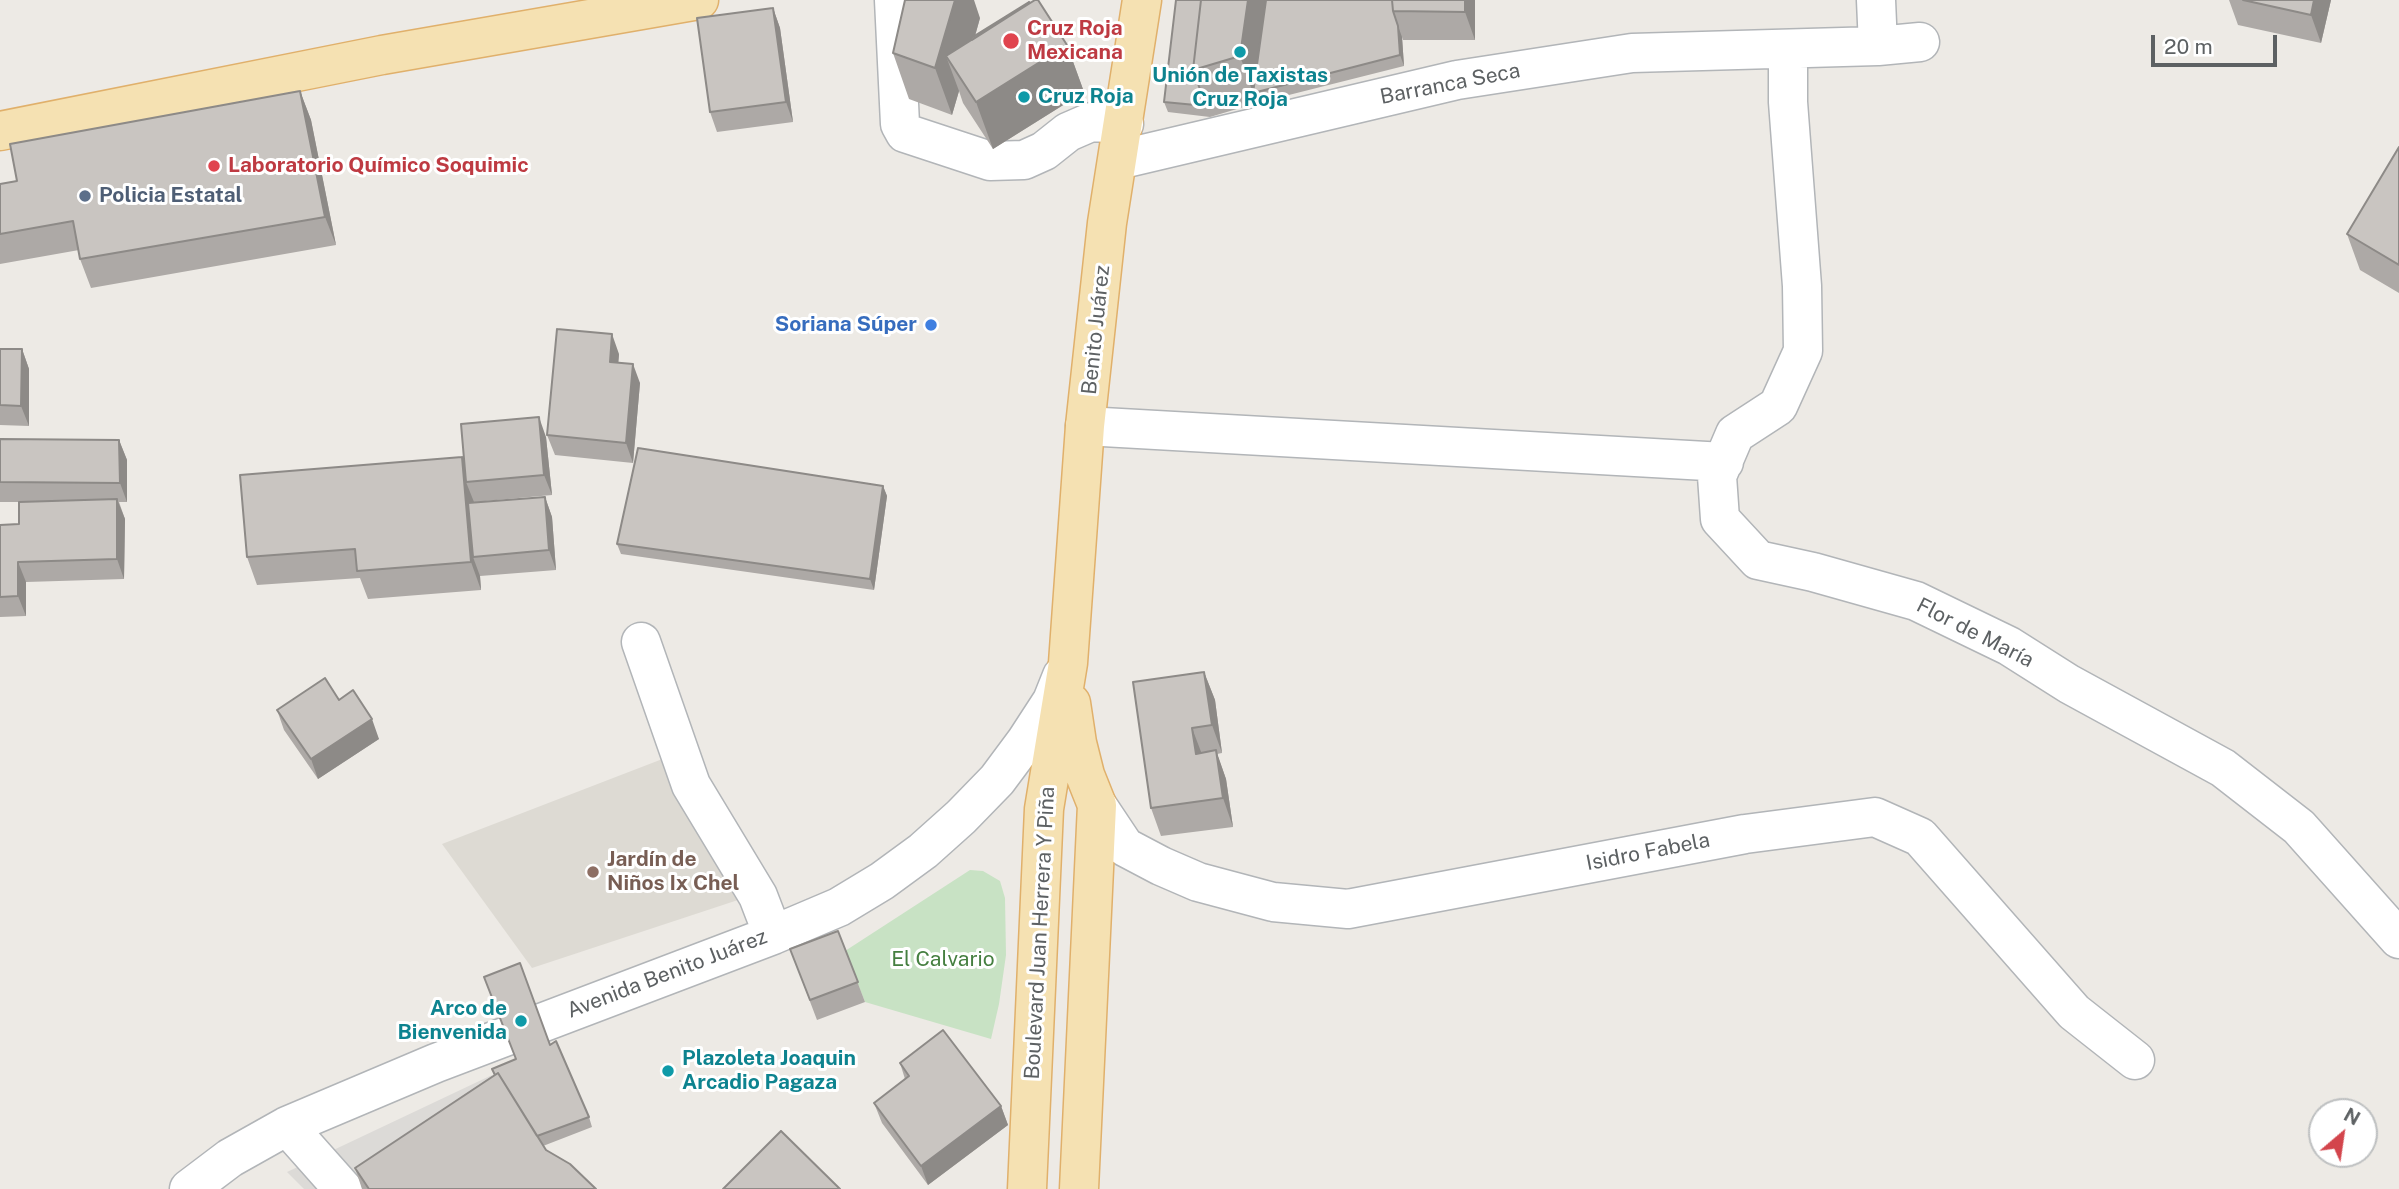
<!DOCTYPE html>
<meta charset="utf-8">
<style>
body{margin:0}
#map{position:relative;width:2399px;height:1189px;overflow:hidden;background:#edeae5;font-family:"Public Sans",sans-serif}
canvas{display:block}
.north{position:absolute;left:2308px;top:1098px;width:70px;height:70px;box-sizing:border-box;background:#fff;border:2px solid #bec0c1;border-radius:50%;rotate:29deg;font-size:19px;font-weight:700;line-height:28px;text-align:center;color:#5d6163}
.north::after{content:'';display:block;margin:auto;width:24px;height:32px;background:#d3454c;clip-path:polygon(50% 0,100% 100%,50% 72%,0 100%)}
.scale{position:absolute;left:2151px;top:35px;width:126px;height:32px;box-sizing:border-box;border:4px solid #5d6163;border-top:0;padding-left:9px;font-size:21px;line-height:24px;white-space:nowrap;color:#5d6163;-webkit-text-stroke:5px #fff;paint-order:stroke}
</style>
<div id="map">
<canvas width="2399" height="1189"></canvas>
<div class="north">N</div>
<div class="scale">20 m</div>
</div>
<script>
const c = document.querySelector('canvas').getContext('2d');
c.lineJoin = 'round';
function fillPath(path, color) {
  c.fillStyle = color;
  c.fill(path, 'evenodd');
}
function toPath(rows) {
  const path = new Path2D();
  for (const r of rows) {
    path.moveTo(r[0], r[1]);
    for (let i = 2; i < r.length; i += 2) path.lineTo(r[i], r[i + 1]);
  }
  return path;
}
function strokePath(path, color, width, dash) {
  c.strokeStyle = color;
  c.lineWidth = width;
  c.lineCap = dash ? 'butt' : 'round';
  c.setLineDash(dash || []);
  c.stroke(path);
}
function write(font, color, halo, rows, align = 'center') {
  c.font = font + ' "Public Sans",sans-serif';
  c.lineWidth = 6;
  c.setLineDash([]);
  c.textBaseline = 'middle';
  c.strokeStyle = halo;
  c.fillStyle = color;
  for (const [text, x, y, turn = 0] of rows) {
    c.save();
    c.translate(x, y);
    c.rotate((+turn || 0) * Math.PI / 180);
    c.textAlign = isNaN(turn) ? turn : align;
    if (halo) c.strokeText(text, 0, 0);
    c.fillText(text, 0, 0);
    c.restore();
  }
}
fillPath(toPath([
 [492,1075,556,1179,575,1189,304,1189,287,1172]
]), '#dcdad7');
fillPath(toPath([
 [665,758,741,899,532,968,442,844]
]), '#dddad3');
fillPath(toPath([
 [970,870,983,871,1000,881,1005,898,1006,955,999,1004,991,1039,865,1002,845,951]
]), '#c8e2c4');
const minor = toPath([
 [894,0,900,124,905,133,990,161,1024,160,1044,151,1068,132,1091,122,1124,124],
 [1876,0,1878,46],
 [1788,49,1788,102,1802,286,1803,351,1778,406,1735,434,1717,476,1720,519,1758,560,1813,572,1916,601,2009,646,2069,684,2223,768,2299,827,2399,939],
 [1118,160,1457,80,1632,53,1878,46,1920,42],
 [1085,426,1724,462],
 [641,642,691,785,758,896,773,935],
 [1097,805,1125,847,1161,866,1198,882,1273,902,1348,909,1745,834,1875,817,1920,837,2074,1012,2135,1060],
 [287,1126,343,1189],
 [189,1189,230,1158,287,1126,436,1063,773,935,839,907,882,881,923,851,961,817,997,780,1026,741,1052,701,1062,676]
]);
const major = toPath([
 [0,131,382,55,699,0],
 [1071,703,1077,743,1085,775,1097,805,1079,1189],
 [1027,1189,1044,809,1068,663,1085,426,1107,223,1142,0]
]);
strokePath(minor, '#b2b5b8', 41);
strokePath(major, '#e0b06b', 41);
strokePath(minor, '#fff', 38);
strokePath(major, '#f5e1b2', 38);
fillPath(toPath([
 [1176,0,1475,0,1475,40,1403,40,1402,37,1404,66,1257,103,1210,117,1168,112,1164,102],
 [2229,0,2331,0,2321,43,2238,25],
 [773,8,780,28,793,122,717,132,710,112],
 [980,18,975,36,1067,45,1084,92,993,149,963,103,959,91,952,115,909,99,893,53],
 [300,91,311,120,336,245,91,288,80,259,79,250,0,264,0,184,17,181],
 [2399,147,2399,293,2360,270,2347,234],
 [0,349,22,349,29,369,29,426,0,425],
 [619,354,618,362,640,383,633,463,555,455,547,435],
 [546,437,552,495,474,502,545,497,552,517,556,570,480,576,481,590,368,599,360,578,257,585,247,557,462,457,465,465],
 [0,439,119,440,127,460,127,502,119,502,125,519,124,579,26,582,26,616,0,617,0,525,19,524,30,502,0,502],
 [883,486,887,496,874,590,621,554,617,544],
 [1204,672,1215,700,1222,753,1217,754,1226,779,1233,827,1161,836,1151,808],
 [339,700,379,739,318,779,284,730,277,710],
 [838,931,865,1002,817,1020,790,949],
 [550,1045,589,1117,592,1127,543,1146,546,1150,596,1189,362,1189,355,1168,494,1075,492,1069],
 [900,1063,1001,1106,1008,1125,928,1185,882,1123,874,1103,905,1079]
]), '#ada9a6');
fillPath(toPath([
 [955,0,974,0,980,18,973,43,946,56,959,91,952,115,935,68],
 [1248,0,1270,0,1253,93,1240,56],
 [1465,0,1475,0,1475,40,1465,12],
 [2314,0,2331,0,2321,43,2311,15],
 [773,8,780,28,793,122,786,102],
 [1398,26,1402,37,1404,66,1400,55],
 [1067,45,1084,92,993,149,976,102],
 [300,91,311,120,336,245,325,217],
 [612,334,619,354,617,382,610,362],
 [22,349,29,369,29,426,21,406],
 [633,364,640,383,633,463,626,443],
 [539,417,546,437,552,495,544,475],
 [119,440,127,460,127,502,120,483],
 [462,457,471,481,466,482,474,502,478,556,473,557,480,576,481,590,471,562],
 [883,486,887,496,874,590,870,579],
 [545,497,552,517,556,570,549,550],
 [117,499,125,519,124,579,117,559],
 [18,562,26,582,26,616,18,596],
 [1204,672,1215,700,1222,753,1212,725],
 [372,719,379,739,318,779,311,759],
 [1192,728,1203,757,1196,754],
 [1216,750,1226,779,1233,827,1223,798],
 [1001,1106,1008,1125,928,1185,921,1166]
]), '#8d8a87');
const building = toPath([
 [905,0,955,0,935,68,893,53,905,0],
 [1035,0,1038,0,1067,45,976,102,946,56,1035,0],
 [1176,0,1201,0,1193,70,1206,106,1164,102,1176,0],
 [1201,0,1248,0,1240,56,1193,70,1201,0],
 [1266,0,1392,0,1393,11,1398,26,1400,55,1253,93,1266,0],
 [1392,0,1465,0,1465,12,1393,11,1392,0],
 [2243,0,2314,0,2311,15,2243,0],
 [1029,2,1030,3,972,40,971,38,1029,2],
 [773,8,786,102,710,112,697,18,773,8],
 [300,91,325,217,80,259,73,221,0,234,0,184,17,181,10,144,300,91],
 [2399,147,2399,265,2347,234,2399,147],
 [557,329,612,334,610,362,633,364,626,443,547,435,557,329],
 [0,349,22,349,21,406,0,405,0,349],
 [539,417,544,475,466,482,461,424,539,417],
 [0,439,119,440,120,483,0,482,0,439],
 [638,448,883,486,870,579,617,544,638,448],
 [462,457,471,562,357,571,355,549,247,557,240,475,462,457],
 [545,497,549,550,473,557,468,503,545,497],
 [117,499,117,559,18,562,18,596,0,597,0,525,19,524,19,502,117,499],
 [1204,672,1212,725,1192,728,1196,754,1216,750,1223,798,1151,808,1133,682,1204,672],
 [325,678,339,700,353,690,372,719,311,759,277,710,325,678],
 [838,931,858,982,810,1000,790,949,838,931],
 [520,963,550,1045,556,1041,589,1117,537,1136,498,1073,495,1075,492,1069,516,1059,484,977,520,963],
 [943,1030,1001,1106,921,1166,874,1103,909,1076,900,1063,943,1030],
 [498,1073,546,1150,570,1164,596,1189,369,1189,355,1168,498,1073],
 [781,1131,840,1189,723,1189,781,1131]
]);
fillPath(building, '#c9c5c1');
strokePath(building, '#8d8a87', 2);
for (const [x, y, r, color] of [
 [1011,41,9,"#e0444e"],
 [1240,52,7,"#0f9aa8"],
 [1024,97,7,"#0f9aa8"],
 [214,166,7,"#e0444e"],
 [85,196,7,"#5c6f8a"],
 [931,325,7,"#3f7fe0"],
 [593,872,7,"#8d6e63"],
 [521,1021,7,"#0f9aa8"],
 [668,1071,7,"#0f9aa8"]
]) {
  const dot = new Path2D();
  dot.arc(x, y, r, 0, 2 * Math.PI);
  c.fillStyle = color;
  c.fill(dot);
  strokePath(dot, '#fff', 2.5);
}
write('bold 21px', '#be3a42', '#fff', [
 ["Cruz Roja",1027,29],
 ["Mexicana",1027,53],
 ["Laboratorio Químico Soquimic",228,166]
], 'left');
write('bold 21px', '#0d838f', '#fff', [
 ["Unión de Taxistas",1240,76,"center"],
 ["Cruz Roja",1240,100,"center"],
 ["Cruz Roja",1038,97],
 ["Arco de",507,1009,"right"],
 ["Bienvenida",507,1033,"right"],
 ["Plazoleta Joaquin",682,1059],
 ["Arcadio Pagaza",682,1083]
], 'left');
write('21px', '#5d6163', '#fff', [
 ["Barranca Seca",1450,84,-11],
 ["Benito Juárez",1096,330,-84],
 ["Flor de María",1975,633,27],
 ["Isidro Fabela",1648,852,-11],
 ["Boulevard Juan Herrera Y Piña",1040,933,-87],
 ["Avenida Benito Juárez",667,974,-21]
]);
write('bold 21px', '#4e5e75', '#fff', [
 ["Policia Estatal",99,196]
], 'left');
write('bold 21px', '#366cbe', '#fff', [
 ["Soriana Súper",917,325]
], 'right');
write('bold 21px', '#785e54', '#fff', [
 ["Jardín de",607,860],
 ["Niños Ix Chel",607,884]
], 'left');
write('21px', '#457f40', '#fff', [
 ["El Calvario",943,960]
]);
</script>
